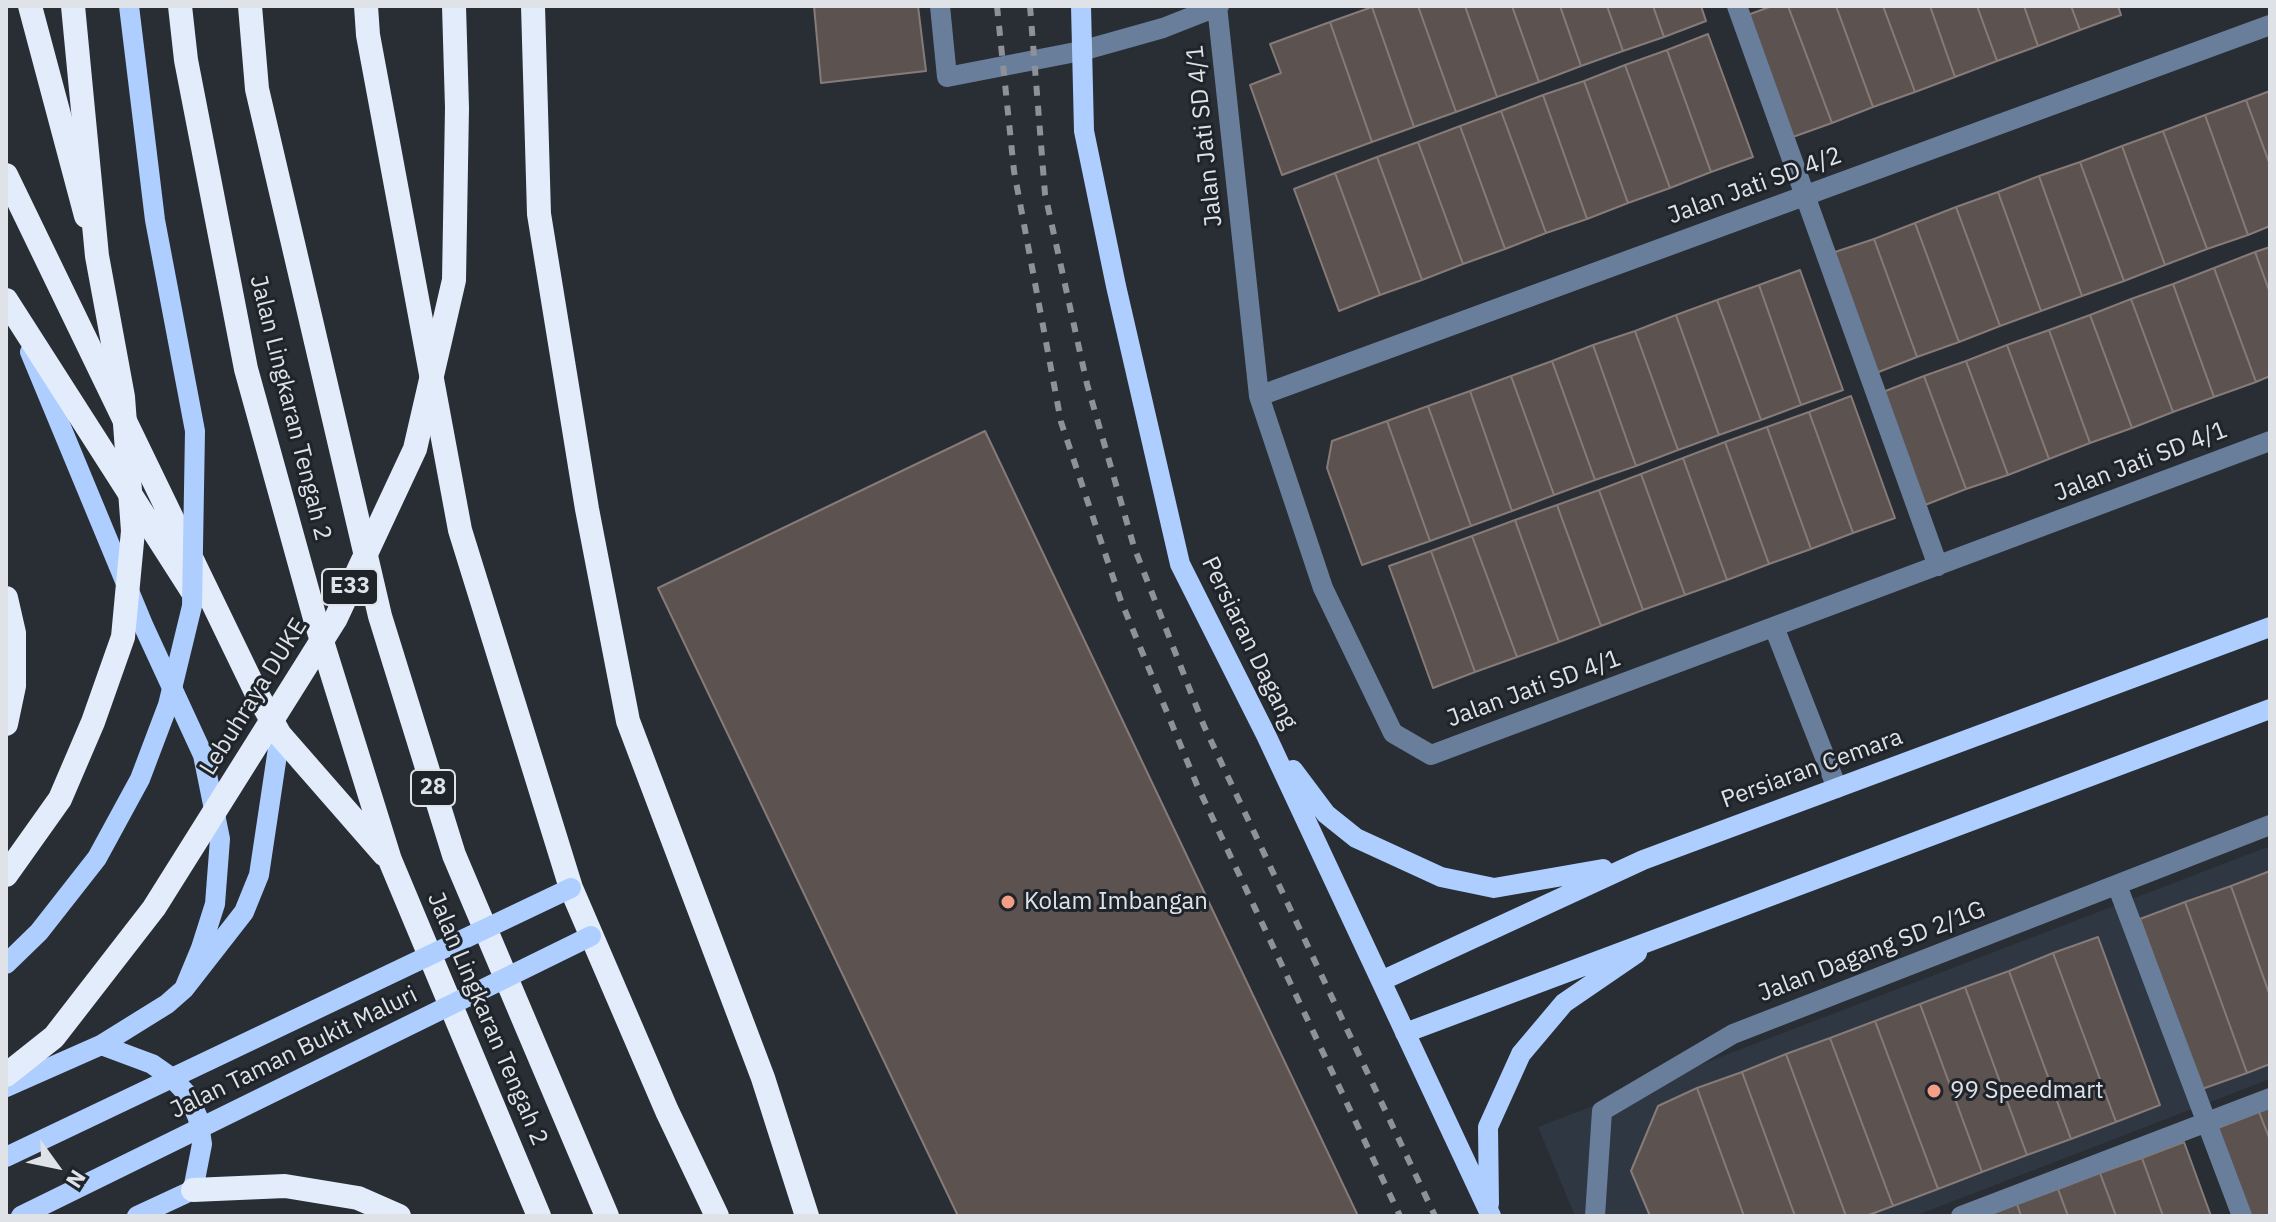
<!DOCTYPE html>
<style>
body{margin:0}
#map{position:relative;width:2276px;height:1222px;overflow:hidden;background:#292d34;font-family:"IBM Plex Sans",sans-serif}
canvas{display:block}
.frame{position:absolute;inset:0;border:8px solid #dfe2e7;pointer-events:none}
.north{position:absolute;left:16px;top:1126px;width:80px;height:80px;-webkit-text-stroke:6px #1f232a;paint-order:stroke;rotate:123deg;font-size:22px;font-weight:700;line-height:32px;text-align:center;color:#dfe2e7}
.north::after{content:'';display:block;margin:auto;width:28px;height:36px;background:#dfe2e7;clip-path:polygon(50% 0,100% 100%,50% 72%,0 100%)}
</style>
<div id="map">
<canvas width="2276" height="1222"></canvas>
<div class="frame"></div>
<div class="north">N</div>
</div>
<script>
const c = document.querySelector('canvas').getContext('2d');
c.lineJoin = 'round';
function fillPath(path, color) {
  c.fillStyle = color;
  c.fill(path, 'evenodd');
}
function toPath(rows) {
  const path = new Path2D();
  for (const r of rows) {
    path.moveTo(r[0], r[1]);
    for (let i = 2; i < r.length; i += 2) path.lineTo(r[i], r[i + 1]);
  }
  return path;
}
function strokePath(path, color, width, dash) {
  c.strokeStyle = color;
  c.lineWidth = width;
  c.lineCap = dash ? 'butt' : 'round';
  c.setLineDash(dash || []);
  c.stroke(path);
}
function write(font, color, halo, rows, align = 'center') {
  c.font = font + ' "IBM Plex Sans",sans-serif';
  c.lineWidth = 6;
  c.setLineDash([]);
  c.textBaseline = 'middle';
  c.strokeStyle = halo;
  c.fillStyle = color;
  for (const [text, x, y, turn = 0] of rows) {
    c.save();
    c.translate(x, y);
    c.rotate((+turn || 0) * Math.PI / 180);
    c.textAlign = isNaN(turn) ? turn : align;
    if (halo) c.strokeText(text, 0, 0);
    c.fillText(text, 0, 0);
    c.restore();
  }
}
fillPath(toPath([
 [2270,846,2270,1079,1915,1216,1575,1216,1538,1127]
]), '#2f3743');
const building = toPath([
 [814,6,918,6,926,71,821,83,814,6],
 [1418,6,1456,112,1414,127,1372,7,1418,6],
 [1418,6,1465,6,1497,97,1456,112,1418,6],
 [1465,6,1512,6,1539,82,1497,97,1465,6],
 [1512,6,1560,6,1581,66,1539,82,1512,6],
 [1560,6,1607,6,1623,51,1581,66,1560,6],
 [1607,6,1653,6,1664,37,1623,51,1607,6],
 [1653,6,1701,6,1706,21,1664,37,1653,6],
 [1772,6,1788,6,1832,123,1790,138,1745,16,1772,6],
 [1788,6,1836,6,1873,107,1832,123,1788,6],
 [1836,6,1883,6,1915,92,1873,107,1836,6],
 [1883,6,1930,6,1955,77,1915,92,1883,6],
 [1930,6,1977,6,1997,61,1955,77,1930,6],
 [1977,6,2024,6,2038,46,1997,61,1977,6],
 [2024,6,2071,6,2080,30,2038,46,2024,6],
 [2071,6,2118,6,2121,15,2080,30,2071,6],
 [1372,7,1414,127,1372,142,1330,22,1372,7],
 [1330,22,1372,142,1282,175,1250,85,1281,73,1270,44,1330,22],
 [1708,34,1753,157,1711,172,1667,50,1708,34],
 [1667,50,1711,172,1670,188,1625,65,1667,50],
 [1625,65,1670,188,1628,203,1584,81,1625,65],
 [1584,81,1628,203,1587,219,1543,95,1584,81],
 [2270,91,2270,165,2246,100,2270,91],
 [1543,95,1587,219,1546,233,1501,111,1543,95],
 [2246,100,2270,165,2270,226,2248,235,2205,115,2246,100],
 [1501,111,1546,233,1505,249,1460,126,1501,111],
 [2205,115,2248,235,2207,249,2163,131,2205,115],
 [1460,126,1505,249,1463,264,1418,142,1460,126],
 [2163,131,2207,249,2165,265,2122,146,2163,131],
 [1418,142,1463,264,1422,280,1377,157,1418,142],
 [2122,146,2165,265,2124,281,2080,162,2122,146],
 [1377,157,1422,280,1380,295,1335,173,1377,157],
 [2080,162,2124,281,2082,296,2039,176,2080,162],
 [1335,173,1380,295,1339,311,1294,189,1335,173],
 [2039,176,2082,296,2041,311,1998,192,2039,176],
 [1998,192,2041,311,2000,326,1956,207,1998,192],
 [1956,207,2000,326,1959,342,1915,223,1956,207],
 [1915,223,1959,342,1917,357,1874,239,1915,223],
 [1874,239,1917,357,1876,373,1832,253,1874,239],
 [2270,247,2270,293,2255,252,2270,247],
 [2255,252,2270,293,2270,376,2256,382,2214,268,2255,252],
 [2214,268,2256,382,2214,397,2173,284,2214,268],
 [1800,270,1843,390,1801,405,1759,285,1800,270],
 [2173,284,2214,397,2173,412,2131,299,2173,284],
 [1759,285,1801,405,1761,420,1717,300,1759,285],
 [2131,299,2173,412,2132,428,2090,315,2131,299],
 [1717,300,1761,420,1719,435,1676,315,1717,300],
 [1676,315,1719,435,1678,450,1635,331,1676,315],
 [2090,315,2132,428,2090,443,2049,330,2090,315],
 [2049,330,2090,443,2049,459,2007,345,2049,330],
 [1635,331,1678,450,1636,466,1593,345,1635,331],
 [1593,345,1636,466,1595,480,1552,361,1593,345],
 [2007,345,2049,459,2008,475,1966,361,2007,345],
 [1552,361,1595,480,1554,495,1511,376,1552,361],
 [1966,361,2008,475,1966,489,1924,376,1966,361],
 [1511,376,1554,495,1512,511,1470,391,1511,376],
 [1924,376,1966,489,1925,505,1883,392,1924,376],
 [1470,391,1512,511,1471,526,1428,406,1470,391],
 [1851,396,1895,518,1853,533,1809,412,1851,396],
 [1428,406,1471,526,1430,541,1387,421,1428,406],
 [1809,412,1853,533,1811,549,1767,427,1809,412],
 [1387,421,1430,541,1362,565,1327,468,1332,441,1387,421],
 [1767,427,1811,549,1769,564,1725,442,1767,427],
 [985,431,1358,1216,958,1216,658,588,985,431],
 [1725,442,1769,564,1727,580,1683,458,1725,442],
 [1683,458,1727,580,1685,595,1641,474,1683,458],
 [1641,474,1685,595,1643,610,1599,490,1641,474],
 [1599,490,1643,610,1601,626,1557,505,1599,490],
 [1557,505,1601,626,1559,642,1515,520,1557,505],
 [1515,520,1559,642,1517,657,1472,536,1515,520],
 [1472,536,1517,657,1475,672,1431,551,1472,536],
 [1431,551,1475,672,1433,688,1389,566,1431,551],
 [2270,871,2270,996,2231,886,2270,871],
 [2231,886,2270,996,2270,1064,2247,1073,2185,902,2231,886],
 [2185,902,2247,1073,2202,1089,2140,919,2185,902],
 [2098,937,2160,1105,2116,1122,2053,953,2098,937],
 [2053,953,2116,1122,2071,1139,2009,971,2053,953],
 [2009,971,2071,1139,2027,1155,1965,987,2009,971],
 [1965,987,2027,1155,1982,1172,1920,1004,1965,987],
 [1920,1004,1982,1172,1938,1189,1875,1021,1920,1004],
 [1875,1021,1938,1189,1893,1206,1830,1038,1875,1021],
 [1830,1038,1893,1206,1866,1216,1846,1216,1786,1054,1830,1038],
 [1786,1054,1846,1216,1795,1216,1742,1072,1786,1054],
 [1742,1072,1795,1216,1744,1216,1697,1088,1742,1072],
 [1697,1088,1744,1216,1650,1216,1631,1171,1658,1106,1697,1088],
 [2270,1108,2270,1140,2259,1112,2270,1108],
 [2259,1112,2270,1140,2270,1216,2251,1216,2218,1128,2259,1112],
 [2184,1142,2211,1216,2163,1216,2142,1158,2184,1142],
 [2142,1158,2163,1216,2116,1216,2100,1173,2142,1158],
 [2100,1173,2116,1216,2068,1216,2058,1189,2100,1173],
 [2058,1189,2068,1216,2021,1216,2017,1204,2058,1189],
 [2017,1204,2021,1216,1986,1216,2017,1204]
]);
fillPath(building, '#5c5350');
strokePath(building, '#867b78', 2);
strokePath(toPath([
 [940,6,947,77,1081,51,1163,28,1219,6],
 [1217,6,1259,396,1323,588,1393,733,1431,755,2270,441],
 [1737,6,1938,566],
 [1259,396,2270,25],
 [1774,627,1837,788],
 [2117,885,2242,1216],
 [1595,1216,1602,1111,1733,1034,2270,825],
 [1961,1216,2270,1098]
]), '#697e9b', 20);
strokePath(toPath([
 [1081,6,1084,131,1116,286,1180,564,1266,735,1491,1216],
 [30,352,144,627,203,755,220,839,215,904,201,948,184,989],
 [1293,770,1326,814,1356,838,1441,877,1494,888,1603,869],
 [1381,981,1643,860,2270,627],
 [1405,1033,2270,709],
 [101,1045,152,1064,172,1078,188,1095,198,1118,202,1144,193,1190,137,1216],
 [6,1087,101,1045,167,1004,184,989,244,912,259,875,280,735],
 [1489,1204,1488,1127,1521,1054,1564,1003,1637,953]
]), '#adceff', 20);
strokePath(toPath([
 [30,6,86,216],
 [180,6,186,60,246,369,316,622,390,860,539,1216],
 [250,6,257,89,380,616,454,855,607,1216],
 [366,6,368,35,460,530,571,888,667,1111,717,1216],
 [533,6,539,214,587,509,628,721,763,1078,807,1216],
 [6,175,257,694,280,735,384,854],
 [6,300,196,597],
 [6,598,14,633,14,686,6,724],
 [193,1190,285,1186,358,1198,399,1216]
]), '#e2ecfb', 24);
strokePath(toPath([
 [997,6,1014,171,1061,422,1121,601,1197,785,1400,1216],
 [1030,6,1045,194,1087,384,1134,547,1204,726,1435,1216]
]), '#8e9197', 6, [10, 10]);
strokePath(toPath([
 [6,964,39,932,97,858,140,779,168,705,192,606,195,431,155,220,129,6],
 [6,1157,571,888],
 [21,1216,591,936]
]), '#adceff', 20);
strokePath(toPath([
 [6,875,60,799,93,722,123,637,133,531,123,397,97,256,73,6],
 [6,1075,54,1037,154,908,336,618,415,449,454,280,457,108,454,6]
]), '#e2ecfb', 24);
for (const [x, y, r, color] of [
 [1008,902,8,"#f49e88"],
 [1934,1091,8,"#f49e88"]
]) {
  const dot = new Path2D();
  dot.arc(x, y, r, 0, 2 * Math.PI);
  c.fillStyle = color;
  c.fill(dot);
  strokePath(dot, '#1f232a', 3);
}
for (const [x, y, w] of [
 [350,587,56],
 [433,788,44]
]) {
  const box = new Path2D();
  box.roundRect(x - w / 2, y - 18, w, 36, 6);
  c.fillStyle = '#1f232a';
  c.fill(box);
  strokePath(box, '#dfe2e7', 2);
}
write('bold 22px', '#dfe2e7', null, [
 ["E33",350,587],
 ["28",433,788]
]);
write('24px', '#dfe2e7', '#1f232a', [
 ["Jalan Jati SD 4/1",1205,136,-96],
 ["Jalan Jati SD 4/2",1755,186,-20],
 ["Jalan Lingkaran Tengah 2",290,408,76],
 ["Jalan Jati SD 4/1",2141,462,-21],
 ["Persiaran Dagang",1249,643,64],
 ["Jalan Jati SD 4/1",1534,689,-20],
 ["Lebuhraya DUKE",254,697,-58],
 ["Persiaran Cemara",1812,769,-20],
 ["Jalan Dagang SD 2/1G",1872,952,-21],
 ["Jalan Lingkaran Tengah 2",487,1019,67],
 ["Jalan Taman Bukit Maluri",294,1053,-26]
]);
write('24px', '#dfe2e7', '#1f232a', [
 ["Kolam Imbangan",1024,902],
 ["99 Speedmart",1950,1091]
], 'left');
</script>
